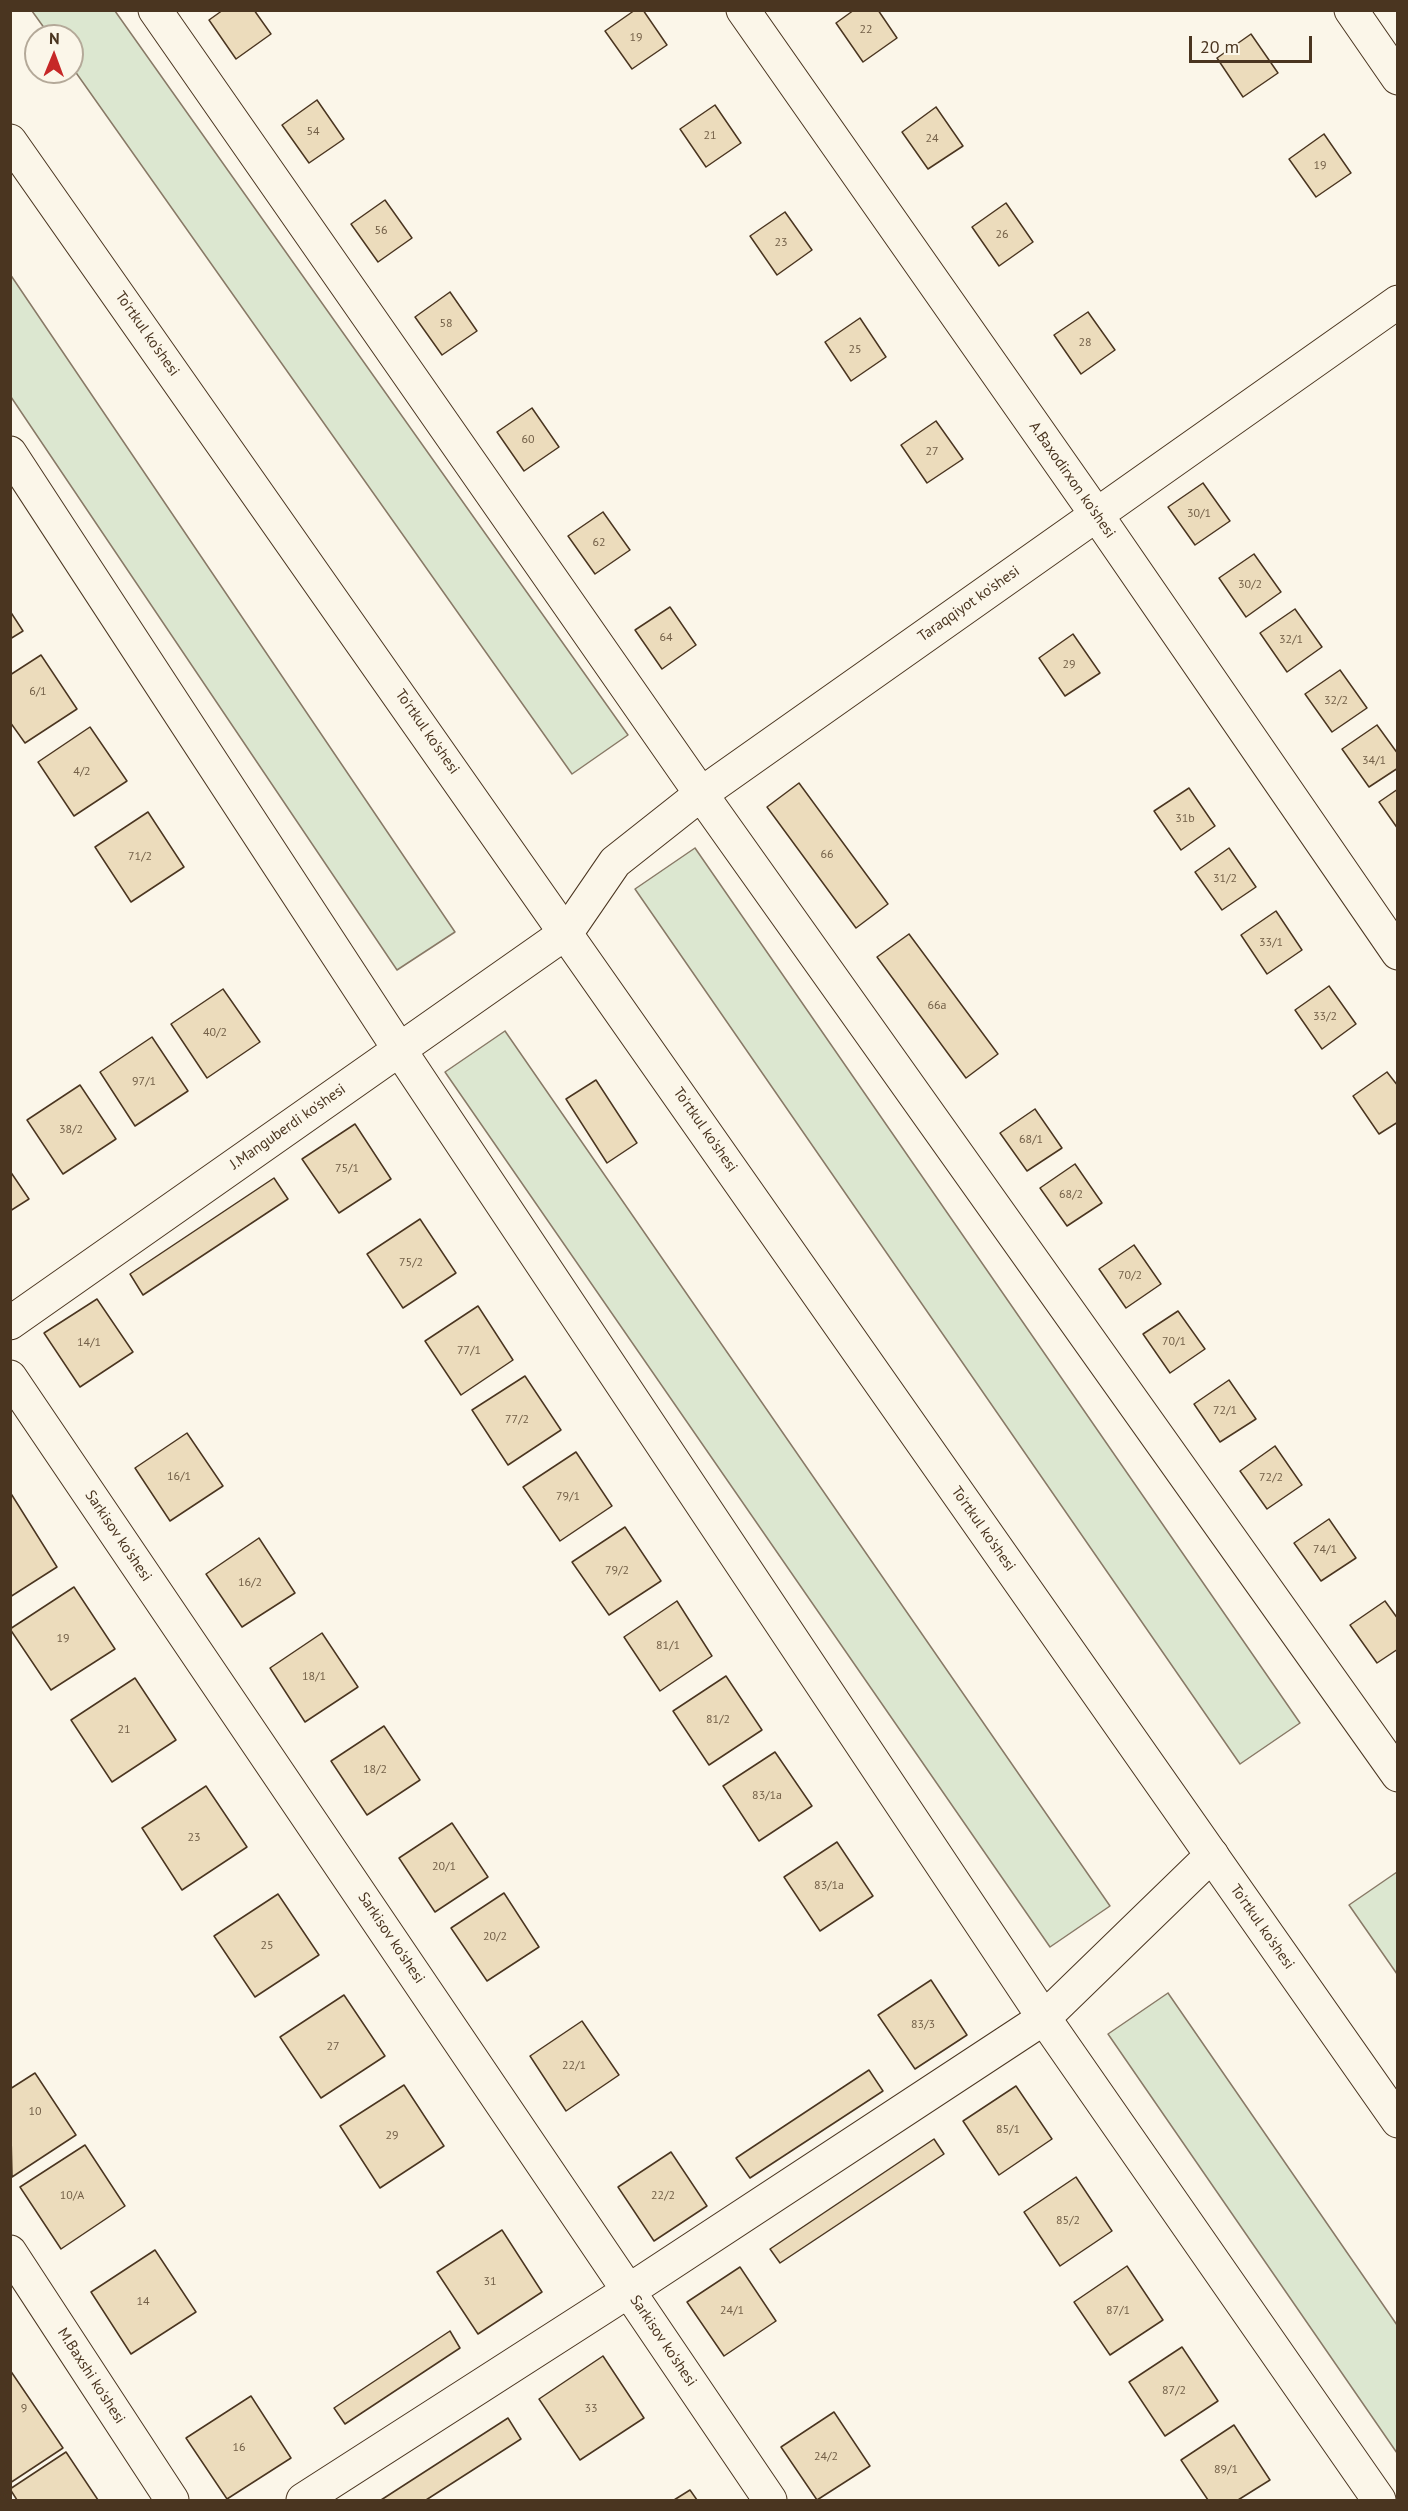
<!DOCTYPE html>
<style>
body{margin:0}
#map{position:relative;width:1408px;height:2511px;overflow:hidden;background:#fbf6e9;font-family:"PT Sans",sans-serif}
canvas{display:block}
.frame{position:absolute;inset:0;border:12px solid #4a3520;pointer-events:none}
.north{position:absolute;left:24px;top:24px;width:60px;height:60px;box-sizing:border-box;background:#fbf6e9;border:2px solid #b4a999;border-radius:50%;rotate:1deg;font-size:16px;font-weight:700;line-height:24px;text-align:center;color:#4a3520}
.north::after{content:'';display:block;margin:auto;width:21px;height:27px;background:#c62828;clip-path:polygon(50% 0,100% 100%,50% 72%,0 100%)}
.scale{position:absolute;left:1189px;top:36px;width:123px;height:27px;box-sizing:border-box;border:3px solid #4a3520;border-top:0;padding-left:8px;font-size:18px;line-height:21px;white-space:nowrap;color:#4a3520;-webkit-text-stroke:4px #fbf6e9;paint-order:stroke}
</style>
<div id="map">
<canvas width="1408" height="2511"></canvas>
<div class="frame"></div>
<div class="north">N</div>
<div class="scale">20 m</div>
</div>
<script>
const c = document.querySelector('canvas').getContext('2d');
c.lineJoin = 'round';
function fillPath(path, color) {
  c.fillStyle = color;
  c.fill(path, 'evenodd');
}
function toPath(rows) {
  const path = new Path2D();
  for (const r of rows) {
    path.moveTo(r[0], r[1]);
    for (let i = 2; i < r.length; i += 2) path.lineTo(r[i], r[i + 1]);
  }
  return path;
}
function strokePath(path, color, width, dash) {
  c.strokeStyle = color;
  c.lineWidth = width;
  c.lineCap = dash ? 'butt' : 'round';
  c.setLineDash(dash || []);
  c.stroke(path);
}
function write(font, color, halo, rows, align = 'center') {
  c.font = font + ' "PT Sans",sans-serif';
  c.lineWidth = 4.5;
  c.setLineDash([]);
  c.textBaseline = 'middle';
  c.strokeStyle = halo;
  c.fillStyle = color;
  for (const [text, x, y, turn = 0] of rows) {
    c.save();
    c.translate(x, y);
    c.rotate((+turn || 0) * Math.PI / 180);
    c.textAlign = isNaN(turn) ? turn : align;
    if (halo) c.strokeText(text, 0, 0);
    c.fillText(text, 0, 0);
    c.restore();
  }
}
const green = toPath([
 [32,11,115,11,628,735,572,774,72,67,72,36,50,36,32,11],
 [10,274,455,932,397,970,11,397,10,274],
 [695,848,1300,1723,1240,1764,635,889,695,848],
 [505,1031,1110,1906,1050,1947,445,1072,505,1031],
 [1397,1872,1397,1974,1349,1905,1397,1872],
 [1168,1993,1397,2325,1397,2453,1108,2034,1168,1993]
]);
fillPath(green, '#dce7d0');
strokePath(green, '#887966', 1.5);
const building = toPath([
 [223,10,254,10,271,34,236,59,209,20,223,10],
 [635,10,643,10,667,45,632,69,605,31,635,10],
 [854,10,878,10,897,38,863,62,836,23,854,10],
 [1251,34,1278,73,1243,97,1217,58,1251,34],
 [317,100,344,139,309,163,282,125,317,100],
 [715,105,741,143,706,167,680,129,715,105],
 [936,107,963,146,928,169,902,132,936,107],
 [1324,134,1351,173,1316,197,1289,159,1324,134],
 [385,200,412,238,378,262,351,224,385,200],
 [1006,203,1033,242,999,266,972,227,1006,203],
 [785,212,812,250,777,275,750,236,785,212],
 [450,292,477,331,442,355,415,317,450,292],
 [1088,312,1115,350,1081,374,1054,335,1088,312],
 [860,318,886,357,851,381,825,342,860,318],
 [532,408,559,447,524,471,497,432,532,408],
 [936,421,963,459,927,483,901,445,936,421],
 [1203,483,1230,521,1195,545,1168,507,1203,483],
 [603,512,630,550,595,574,568,536,603,512],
 [1254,554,1281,592,1246,617,1219,578,1254,554],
 [670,607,696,645,662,669,635,630,670,607],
 [1295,609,1322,647,1287,672,1260,633,1295,609],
 [10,611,23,631,10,639,10,611],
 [1073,634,1100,673,1065,696,1039,658,1073,634],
 [41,655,77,709,25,743,10,722,10,675,41,655],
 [1340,670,1367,708,1332,732,1305,694,1340,670],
 [1377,725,1398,754,1398,768,1369,787,1342,749,1377,725],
 [90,727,127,781,74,816,38,762,90,727],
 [799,783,888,904,856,928,767,807,799,783],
 [1189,788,1215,826,1181,850,1154,811,1189,788],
 [1398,789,1398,829,1379,802,1398,789],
 [148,812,184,867,131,902,95,847,148,812],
 [1229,848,1256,887,1222,910,1195,872,1229,848],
 [1276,911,1302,950,1267,974,1241,935,1276,911],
 [909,934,998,1054,966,1078,877,957,909,934],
 [1329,986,1356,1024,1322,1049,1295,1010,1329,986],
 [223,989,260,1042,207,1078,171,1024,223,989],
 [152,1037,188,1091,135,1126,100,1072,152,1037],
 [1387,1072,1398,1086,1398,1122,1379,1134,1353,1096,1387,1072],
 [596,1080,637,1143,607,1163,566,1099,596,1080],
 [80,1085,116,1139,63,1174,27,1120,80,1085],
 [1035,1109,1062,1148,1027,1171,1000,1133,1035,1109],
 [355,1124,391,1179,339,1213,302,1159,355,1124],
 [1075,1164,1102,1203,1067,1226,1040,1188,1075,1164],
 [10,1171,29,1199,10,1211,10,1171],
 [274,1178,288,1199,143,1295,130,1274,274,1178],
 [420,1219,456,1273,403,1308,367,1254,420,1219],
 [1134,1245,1161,1284,1126,1308,1099,1269,1134,1245],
 [97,1299,133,1352,80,1387,44,1333,97,1299],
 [478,1306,513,1360,461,1395,425,1341,478,1306],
 [1178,1311,1205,1349,1170,1373,1143,1334,1178,1311],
 [525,1376,561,1430,508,1465,472,1410,525,1376],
 [1229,1380,1256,1419,1220,1442,1194,1404,1229,1380],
 [187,1433,223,1486,170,1521,135,1468,187,1433],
 [1275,1446,1302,1485,1267,1509,1240,1471,1275,1446],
 [576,1452,612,1506,560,1541,523,1487,576,1452],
 [10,1492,57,1567,10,1597,10,1492],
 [1329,1519,1356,1558,1321,1581,1294,1543,1329,1519],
 [625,1527,661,1581,609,1615,572,1562,625,1527],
 [259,1538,295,1593,242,1627,206,1574,259,1538],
 [74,1587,115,1649,51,1690,10,1629,74,1587],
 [677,1601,712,1656,660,1691,624,1637,677,1601],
 [1385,1601,1398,1619,1398,1649,1377,1663,1350,1625,1385,1601],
 [322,1633,358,1687,305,1722,270,1668,322,1633],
 [726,1676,762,1730,709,1765,673,1711,726,1676],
 [135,1678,176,1740,112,1782,71,1720,135,1678],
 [384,1726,420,1780,367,1815,331,1761,384,1726],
 [775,1752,812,1806,759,1841,723,1786,775,1752],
 [206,1786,247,1847,182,1890,142,1828,206,1786],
 [452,1823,488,1877,435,1912,399,1858,452,1823],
 [837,1842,873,1896,820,1931,784,1877,837,1842],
 [504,1893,539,1947,487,1981,451,1928,504,1893],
 [278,1894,319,1955,255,1997,214,1936,278,1894],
 [931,1980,967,2035,915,2069,878,2015,931,1980],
 [344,1995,385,2056,321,2098,280,2037,344,1995],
 [582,2021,619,2075,566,2111,530,2056,582,2021],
 [869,2070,883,2091,750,2178,736,2158,869,2070],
 [35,2073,76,2135,12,2177,10,2089,35,2073],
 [404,2085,444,2146,380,2188,340,2126,404,2085],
 [1016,2086,1052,2139,999,2175,963,2121,1016,2086],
 [934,2139,944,2154,780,2263,770,2249,934,2139],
 [85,2145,125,2206,61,2249,20,2187,85,2145],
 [671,2152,707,2206,654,2241,618,2187,671,2152],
 [1076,2177,1112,2231,1060,2266,1024,2212,1076,2177],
 [502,2230,542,2292,478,2334,437,2272,502,2230],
 [155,2250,196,2312,131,2354,91,2292,155,2250],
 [1127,2266,1163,2320,1110,2355,1074,2302,1127,2266],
 [740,2267,776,2321,724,2356,687,2302,740,2267],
 [450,2331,460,2348,345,2424,334,2408,450,2331],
 [1182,2347,1218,2401,1165,2436,1129,2382,1182,2347],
 [603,2356,644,2418,580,2460,539,2399,603,2356],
 [10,2370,63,2448,10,2483,10,2370],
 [251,2396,291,2458,227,2499,186,2438,251,2396],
 [834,2412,870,2466,817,2500,781,2447,834,2412],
 [508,2418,521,2439,426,2500,381,2500,508,2418],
 [1234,2425,1270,2480,1238,2500,1208,2500,1181,2460,1234,2425],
 [66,2452,98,2500,17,2500,10,2489,66,2452],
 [690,2490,697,2500,674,2500,690,2490]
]);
fillPath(building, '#ecdcbc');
strokePath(building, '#4a3520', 1.5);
const minor = toPath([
 [155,10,701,794,1398,1775],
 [743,10,1096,514,1398,953],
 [1351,10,1398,78],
 [10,453,399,1049,1044,2018,1379,2500],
 [10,1323,567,932,615,862,701,794,1398,302],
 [10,1377,770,2500],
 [10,2252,172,2500],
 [303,2500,630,2290,1044,2018,1212,1855]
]);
const primary = toPath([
 [10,141,1398,2121]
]);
strokePath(minor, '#4a3520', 35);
strokePath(primary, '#4a3520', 35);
strokePath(minor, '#fbf6e9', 33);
strokePath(primary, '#fbf6e9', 33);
write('12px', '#725f47', null, [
 ["22",866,30],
 ["19",636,38],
 ["54",313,132],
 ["21",710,136],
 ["24",932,139],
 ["19",1320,166],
 ["56",381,231],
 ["26",1002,235],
 ["23",781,243],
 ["58",446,324],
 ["28",1085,343],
 ["25",855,350],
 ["60",528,440],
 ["27",932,452],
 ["30/1",1199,514],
 ["62",599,543],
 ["30/2",1250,585],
 ["64",666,638],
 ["32/1",1291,640],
 ["29",1069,665],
 ["6/1",38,692],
 ["32/2",1336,701],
 ["34/1",1374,761],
 ["4/2",82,772],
 ["31b",1185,819],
 ["66",827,855],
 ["71/2",140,857],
 ["31/2",1225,879],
 ["33/1",1271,943],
 ["66a",937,1006],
 ["33/2",1325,1017],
 ["40/2",215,1033],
 ["97/1",144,1082],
 ["38/2",71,1130],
 ["68/1",1031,1140],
 ["75/1",347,1169],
 ["68/2",1071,1195],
 ["75/2",411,1263],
 ["70/2",1130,1276],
 ["70/1",1174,1342],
 ["14/1",89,1343],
 ["77/1",469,1351],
 ["72/1",1225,1411],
 ["77/2",517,1420],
 ["16/1",179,1477],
 ["72/2",1271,1478],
 ["79/1",568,1497],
 ["74/1",1325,1550],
 ["79/2",617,1571],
 ["16/2",250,1583],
 ["19",63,1639],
 ["81/1",668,1646],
 ["18/1",314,1677],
 ["81/2",718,1720],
 ["21",124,1730],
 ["18/2",375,1770],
 ["83/1a",767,1796],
 ["23",194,1838],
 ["20/1",444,1867],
 ["83/1a",829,1886],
 ["20/2",495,1937],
 ["25",267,1946],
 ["83/3",923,2025],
 ["27",333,2047],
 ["22/1",574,2066],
 ["10",35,2112],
 ["85/1",1008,2130],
 ["29",392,2136],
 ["10/A",72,2196],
 ["22/2",663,2196],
 ["85/2",1068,2221],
 ["31",490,2282],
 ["14",143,2302],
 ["24/1",732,2311],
 ["87/1",1118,2311],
 ["87/2",1174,2391],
 ["9",24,2409],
 ["33",591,2409],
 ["16",239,2448],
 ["24/2",826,2457],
 ["89/1",1226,2470]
]);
write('15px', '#4a3520', '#fbf6e9', [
 ["To'rtkul ko'shesi",147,334,55],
 ["A.Baxodirxon ko'shesi",1072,480,55],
 ["Taraqqiyot ko'shesi",969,604,-35],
 ["To'rtkul ko'shesi",427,732,55],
 ["J.Manguberdi ko'shesi",288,1127,-35],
 ["To'rtkul ko'shesi",705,1130,55],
 ["To'rtkul ko'shesi",983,1529,55],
 ["Sarkisov ko'shesi",118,1536,56],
 ["To'rtkul ko'shesi",1262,1927,55],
 ["Sarkisov ko'shesi",391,1938,56],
 ["Sarkisov ko'shesi",663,2341,56],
 ["M.Baxshi ko'shesi",91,2376,57]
]);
</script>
